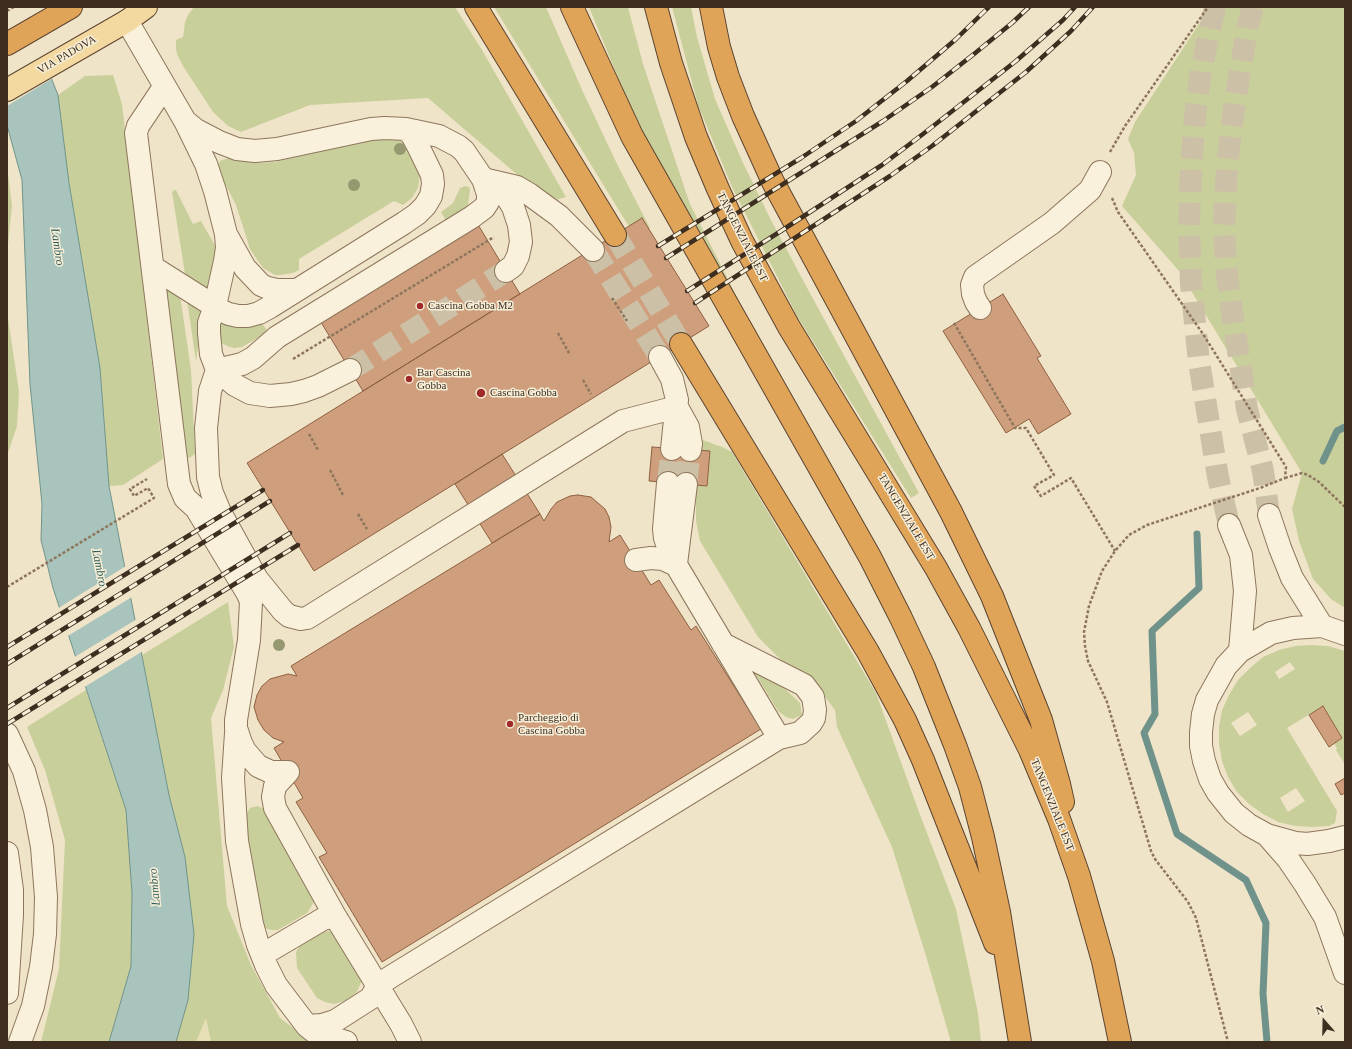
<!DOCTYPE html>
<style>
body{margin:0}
#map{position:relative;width:1352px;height:1049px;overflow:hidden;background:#f0e4c8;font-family:"Times New Roman",serif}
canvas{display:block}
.frame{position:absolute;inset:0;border:8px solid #3d2e20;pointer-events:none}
.north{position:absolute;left:1304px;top:1001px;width:40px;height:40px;-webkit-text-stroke:3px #f7eed8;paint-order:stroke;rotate:340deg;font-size:11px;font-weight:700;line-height:16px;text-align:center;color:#3d2e20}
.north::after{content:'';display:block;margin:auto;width:14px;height:18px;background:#3d2e20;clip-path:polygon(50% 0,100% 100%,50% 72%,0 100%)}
</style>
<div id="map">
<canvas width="1352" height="1049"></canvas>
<div class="frame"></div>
<div class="north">N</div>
</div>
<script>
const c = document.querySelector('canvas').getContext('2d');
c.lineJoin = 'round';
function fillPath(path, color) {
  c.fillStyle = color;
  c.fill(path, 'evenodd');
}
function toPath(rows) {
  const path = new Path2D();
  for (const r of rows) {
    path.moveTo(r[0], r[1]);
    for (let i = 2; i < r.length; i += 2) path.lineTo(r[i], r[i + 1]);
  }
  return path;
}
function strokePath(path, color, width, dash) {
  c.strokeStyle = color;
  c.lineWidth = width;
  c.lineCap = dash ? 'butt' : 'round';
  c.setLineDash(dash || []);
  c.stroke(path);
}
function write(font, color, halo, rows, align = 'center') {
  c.font = font + ' "Times New Roman",serif';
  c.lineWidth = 3;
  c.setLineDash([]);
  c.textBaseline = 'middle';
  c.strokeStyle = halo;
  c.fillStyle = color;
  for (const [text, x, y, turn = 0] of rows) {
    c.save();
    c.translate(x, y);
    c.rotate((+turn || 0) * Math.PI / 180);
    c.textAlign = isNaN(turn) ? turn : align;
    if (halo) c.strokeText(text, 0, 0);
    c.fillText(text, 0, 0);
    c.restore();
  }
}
fillPath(toPath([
 [206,1017,211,1042,196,1042]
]), '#e6deb5');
fillPath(toPath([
 [194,7,455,7,482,50,566,197,549,202,428,98,310,105,241,132,228,126,213,112,183,66,177,54,176,48,176,40,183,37,185,22,188,15],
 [494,7,546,7,583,92,618,166,650,228,636,238],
 [589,7,628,7,643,64,690,204,747,317,640,131],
 [672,7,691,7,697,37,715,99,744,165,771,220,805,284,919,493,911,498,797,316,732,187,698,105],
 [1210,7,1345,7,1345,608,1331,599,1313,579,1299,541,1292,509,1302,473,1179,271,1122,206,1136,175,1134,153,1128,139,1135,122],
 [113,75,122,104,163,459,123,485,109,486,100,368,69,183,58,95,85,76],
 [378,138,398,139,408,147,420,175,418,188,412,198,403,205,394,201,299,259,299,270,293,273,281,275,275,275,263,268,256,258,250,249,236,205,217,168,220,161,228,158,255,163,275,162],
 [7,165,12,206,7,254],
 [465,186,469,187,470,190,468,205,466,208,447,222,441,212,453,203,460,188],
 [174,190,176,190,193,224,201,221,217,249,209,289,206,290,186,280,172,192],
 [163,284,180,295,191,370,195,451,195,454,189,458,186,457],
 [187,300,203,311,196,361],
 [7,311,19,392,17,426,7,456],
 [219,322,261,322,268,332,242,347,234,348,227,346,220,342],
 [700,439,722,447,732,452,876,693,919,812,956,909,978,1013,981,1042,951,1042,926,956,892,847,837,727,835,710,814,682,783,662,758,637,700,541,696,521,696,485,707,485,710,452,699,451],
 [228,602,234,647,223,690,211,718,227,906,251,965,280,1018,312,1042,211,1042,206,1018,196,1042,176,1042,188,1000,194,934,185,857,169,795,142,655],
 [1312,645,1328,646,1345,651,1345,763,1344,763,1336,750,1337,748,1334,743,1342,738,1323,706,1287,728,1337,811,1335,823,1329,826,1312,827,1295,826,1278,822,1263,814,1249,804,1237,792,1228,777,1222,761,1219,744,1219,727,1222,710,1229,695,1238,680,1250,668,1263,657,1279,650,1295,646],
 [1290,662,1295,669,1279,679,1275,672],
 [1248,712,1257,725,1240,736,1231,723],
 [1296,788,1305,801,1288,812,1280,798],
 [753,670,767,676,783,687,800,703,802,715,793,719,786,717,778,711],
 [86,690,126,810,132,893,131,966,109,1042,41,1042,59,969,65,840,45,770,27,727],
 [257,806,263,808,266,811,316,899,307,913,278,930,271,930,262,927,244,818,250,808],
 [330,931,339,935,362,980,357,992,348,1000,334,1004,325,1002,317,998,297,968,296,952,301,944,318,932]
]), '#c9cf9b');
const water = toPath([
 [7,7,23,7,58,95,69,183,100,368,109,486,169,795,185,857,194,934,188,1000,176,1042,109,1042,131,966,132,893,126,810,53,588,41,540,42,504,30,384,22,180,7,125,7,7]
]);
fillPath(water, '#a9c4bc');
strokePath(water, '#6f938a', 1);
fillPath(toPath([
 [7,7,25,7,53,78,7,106],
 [126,566,132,597,66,637,57,609],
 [137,619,143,651,83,688,73,658]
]), '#f0e4c8');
strokePath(toPath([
 [1323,461,1337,431,1345,427],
 [1197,534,1199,588,1152,631,1155,714,1144,733,1177,834,1246,880,1266,923,1263,994,1267,1042]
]), '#6f938a', 7);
const building = toPath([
 [642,218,709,326,314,571,247,463,642,218],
 [477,223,520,294,363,391,319,319,477,223],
 [1003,294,1041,356,1037,358,1071,414,1038,434,1029,419,1006,433,943,331,1003,294],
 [652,447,710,451,707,486,649,481,652,447],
 [502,454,540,514,492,543,455,484,502,454],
 [578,495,591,497,605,509,609,517,611,527,609,542,620,535,651,585,659,580,691,630,696,626,761,729,382,962,319,857,327,853,296,802,303,798,274,748,284,742,273,738,264,730,258,720,254,707,257,695,262,686,270,679,288,674,297,676,291,666,540,514,544,521,551,509,557,502,570,496,578,495],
 [1323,706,1342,738,1329,747,1309,715,1323,706],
 [1345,778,1345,793,1341,795,1335,784,1345,778]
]);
fillPath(building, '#cf9f7d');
strokePath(building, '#8d5f41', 1);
strokePath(toPath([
 [1215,7,1201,71,1195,115,1191,168,1189,227,1191,284,1199,362,1218,477,1229,525],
 [1253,7,1248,24,1235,101,1227,166,1224,228,1226,267,1231,306,1247,409,1263,471,1269,515],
 [593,250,660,357],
 [350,370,506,271],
 [668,483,672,449],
 [686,484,690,450]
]), '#ccc0a6', 22, [22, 11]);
strokePath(toPath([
 [615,235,681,344]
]), '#ccc0a6', 22, [22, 11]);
const minor = toPath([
 [127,21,185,121,206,164,215,191,226,234,245,268,261,285,268,288,277,290,297,290],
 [164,87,138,126,136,133,179,484,185,498,196,508,248,594,251,602,249,640,236,720,236,728,241,743,245,751,258,766,271,772,288,772],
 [185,121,196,130,219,142,237,149,255,151,277,149,371,129,385,128,406,129,439,136,458,146,464,151,483,179,488,194,488,202,484,208,472,217,277,337,253,358,242,364,217,370],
 [483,179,517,187,529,194,559,216,593,250],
 [488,182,501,191,508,199,513,207,519,225,521,242,518,256,513,266,506,271],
 [226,235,227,248,225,261,215,306,209,323,209,333,211,354,217,370,235,385,250,393,270,396,291,394,304,391,318,386,350,370],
 [154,268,222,311,229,314,238,316,248,316,259,313,270,307,404,223,417,214,425,206,431,196,433,184,432,175,418,146,412,135,406,129],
 [980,308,976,302,973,294,972,285,975,277,1052,223,1090,190,1100,172],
 [660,357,672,379,677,400,672,449],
 [217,370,210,391,206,428,208,477,212,493,220,512,257,579,283,611,289,616,301,619,307,618,312,615,623,421,677,407],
 [677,407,688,427,691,444,690,450],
 [668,483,664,529,665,538,672,558,779,738],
 [1269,515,1280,548,1292,578,1322,626],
 [1229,525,1241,555,1245,591,1240,651],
 [636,560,651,558,663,559,676,565],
 [676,564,686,484],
 [1345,634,1322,626,1293,628,1271,633,1240,651,1226,666,1207,700,1203,714,1201,732,1201,746,1204,761,1210,779,1218,793,1234,813,1249,825,1267,835,1296,843,1307,844,1329,841,1345,837],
 [236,733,233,778,237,841,252,924,258,945,266,965,276,985,307,1026,316,1033,346,1042],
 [7,734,24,771,35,810,42,847,46,897,45,934,41,967,33,1006,20,1042],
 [288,772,275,786,273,797,275,808,335,916,401,1024,410,1042],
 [1267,835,1288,859,1305,884,1325,917,1345,973],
 [7,853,12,890,12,915,7,993],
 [262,955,323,919,335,916],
 [307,1026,322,1025,335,1021,371,998,378,985,392,976,779,738,800,733,811,723,814,718,815,710,813,697,804,685,723,644]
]);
const major = toPath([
 [7,90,127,21,146,7]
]);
const highway = toPath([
 [476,7,615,235],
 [572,7,632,136,870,557,901,618,924,667,955,745,970,787,983,837,999,912,1020,1042],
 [656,7,671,63,696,137,718,189,742,241,789,327,936,568,969,628,1030,750,1059,819,1079,876,1103,961,1120,1042],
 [711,7,719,47,728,77,743,116,773,182,951,512,992,596,1041,720,1059,784,1063,802],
 [7,44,71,7],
 [681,344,868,652,905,720,923,760,995,943]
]);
strokePath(minor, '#8d765c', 24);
strokePath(major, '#5b4430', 24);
strokePath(highway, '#5b4430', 24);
strokePath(toPath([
 [7,11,14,7],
 [1110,152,1125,126,1208,7],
 [1112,198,1118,212,1203,334,1286,467,1285,478,1260,488,1147,525,1129,535,1115,551,1102,571,1089,606,1084,632,1085,646,1088,661,1107,702,1151,851,1155,859,1188,902,1196,918,1228,1042],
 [612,298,627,321],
 [954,323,1015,428,1026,428,1054,475,1034,486,1041,496,1071,478,1115,551],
 [558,333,570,355],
 [293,359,494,237],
 [583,380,591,394],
 [309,434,318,450],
 [330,470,343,495],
 [1285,478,1302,473,1308,475,1319,482,1345,507],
 [358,514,367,529],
 [7,587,154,498,148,488,134,496,130,489,147,479]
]), '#8d765c', 2.5, [3, 2]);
strokePath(minor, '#faf1dc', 22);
strokePath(major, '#f3d9a0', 22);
strokePath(highway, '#e0a458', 22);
const rail = toPath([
 [658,246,801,158,856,121,907,81,955,40,989,7],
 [666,258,883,121,932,87,974,54,1012,23,1029,7],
 [687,291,781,231,882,165,923,134,1016,61,1063,20,1075,7],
 [695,303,890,176,932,146,1026,72,1071,31,1093,7],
 [7,647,263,490],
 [7,664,270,501],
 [7,708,290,533],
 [7,724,298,545]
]);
strokePath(rail, '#3d2e20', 4.5);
strokePath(rail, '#f7eed8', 3, [9]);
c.fillStyle = '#96986f';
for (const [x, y] of [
 [400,149],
 [354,185],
 [279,645]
]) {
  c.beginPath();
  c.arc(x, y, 6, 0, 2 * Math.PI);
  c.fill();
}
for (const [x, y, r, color] of [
 [420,306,4,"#9e2a2b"],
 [409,379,4,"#9e2a2b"],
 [481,393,5,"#9e2a2b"],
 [510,724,4,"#9e2a2b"]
]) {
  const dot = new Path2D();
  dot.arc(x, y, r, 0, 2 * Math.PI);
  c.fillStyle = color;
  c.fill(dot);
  strokePath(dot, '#f7eed8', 1.5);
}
write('11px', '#3d2e20', '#f7eed8', [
 ["VIA PADOVA",67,55,-30],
 ["TANGENZIALE EST",742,237,63],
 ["TANGENZIALE EST",906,517,59],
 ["TANGENZIALE EST",1052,805,68]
]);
write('11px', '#3d2e20', '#f7eed8', [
 ["Cascina Gobba M2",428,306],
 ["Bar Cascina",417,373],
 ["Gobba",417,386],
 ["Cascina Gobba",490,393],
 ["Parcheggio di",518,718],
 ["Cascina Gobba",518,731]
], 'left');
write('italic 12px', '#2f5d5a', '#f7eed8', [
 ["Lambro",57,247,82],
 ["Lambro",99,568,79],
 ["Lambro",155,887,-95]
]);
</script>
